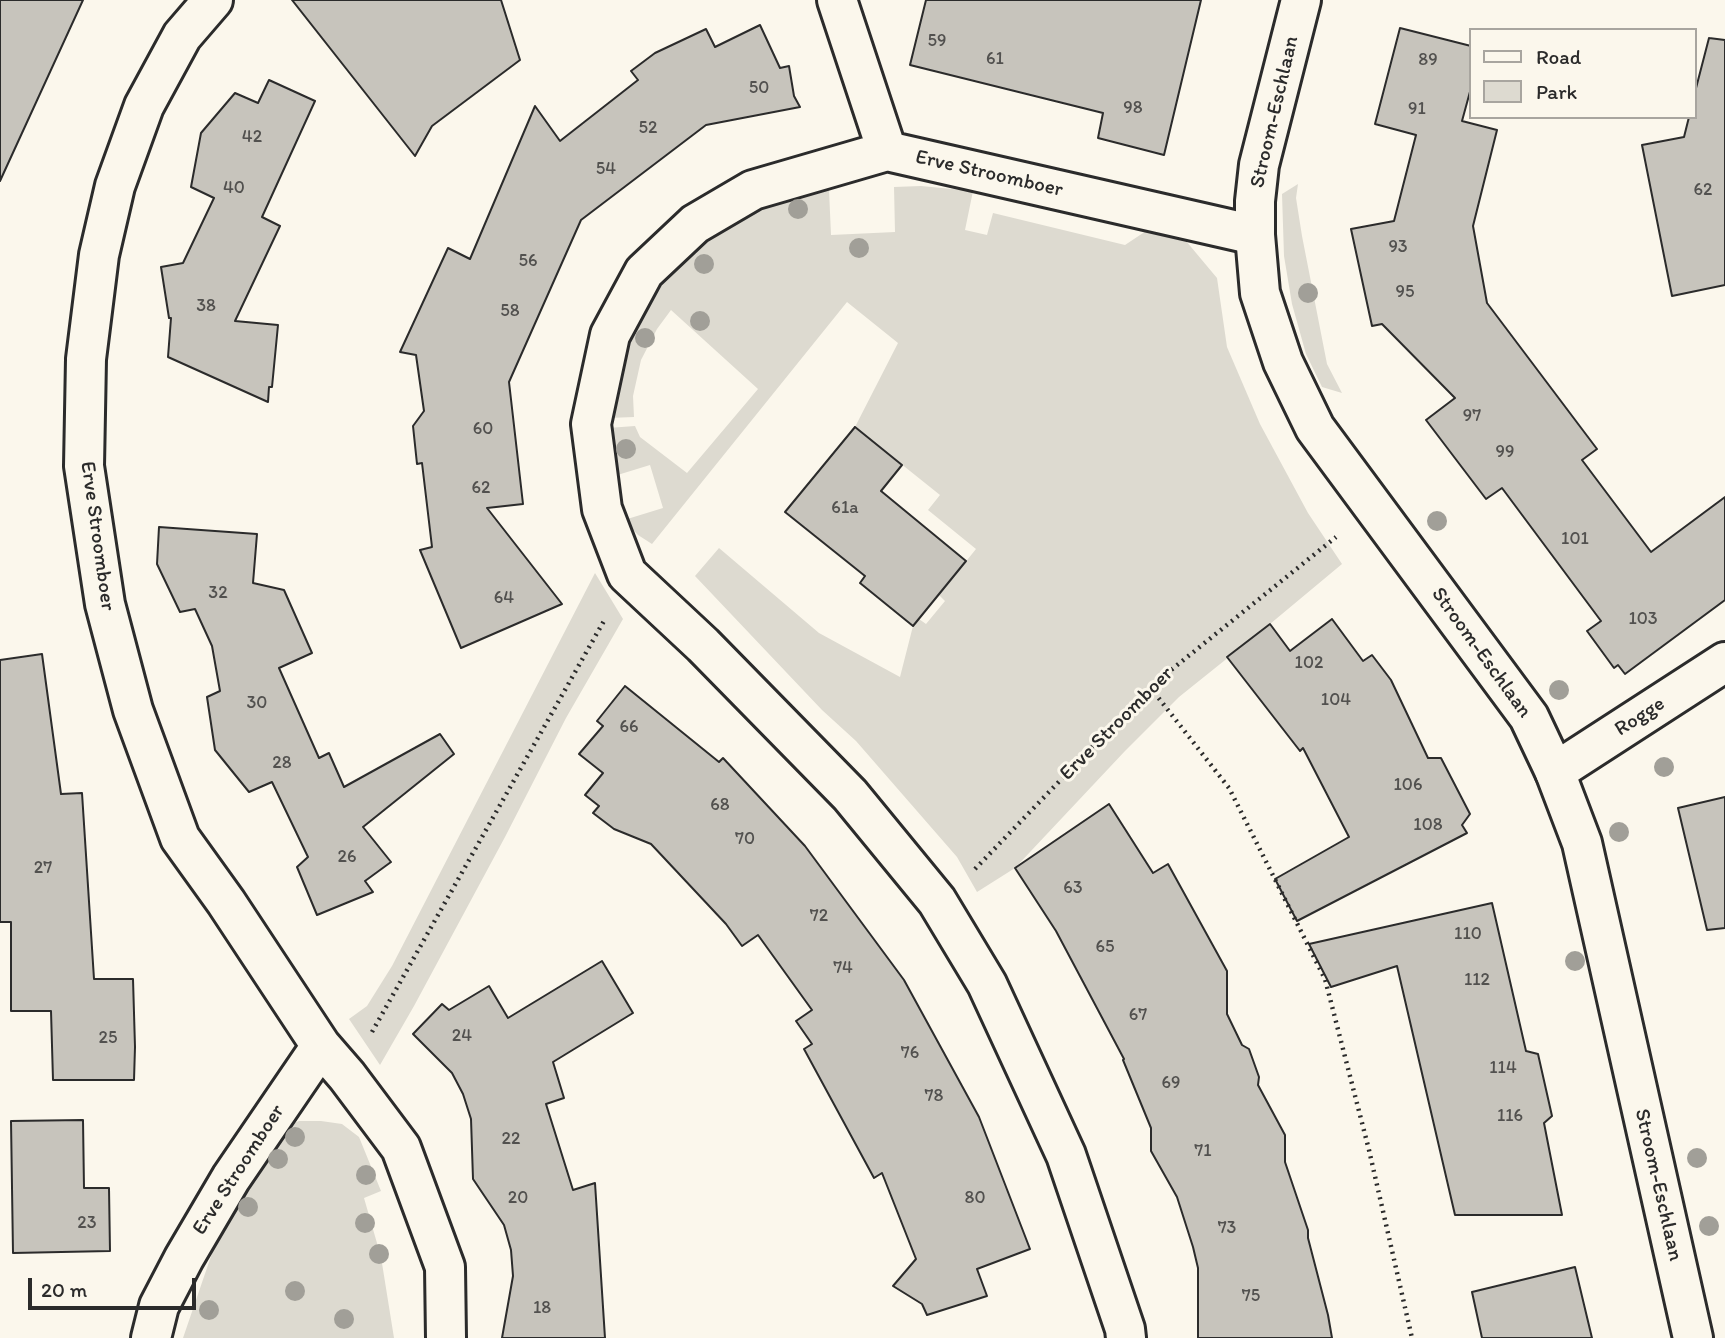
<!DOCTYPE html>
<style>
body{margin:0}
#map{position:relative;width:1725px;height:1338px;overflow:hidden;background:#fbf7ec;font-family:Itim,sans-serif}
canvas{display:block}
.legend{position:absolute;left:1469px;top:28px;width:228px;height:91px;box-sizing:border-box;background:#fbf7ec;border:2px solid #a8a59f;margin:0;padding:9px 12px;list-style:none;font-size:21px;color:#2b2b2b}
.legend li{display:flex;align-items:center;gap:14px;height:35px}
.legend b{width:35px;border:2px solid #a8a59f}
.scale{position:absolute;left:28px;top:1278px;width:168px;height:32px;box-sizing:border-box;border:4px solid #2b2b2b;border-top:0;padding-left:9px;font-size:21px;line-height:24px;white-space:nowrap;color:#2b2b2b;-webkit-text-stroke:5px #fbf7ec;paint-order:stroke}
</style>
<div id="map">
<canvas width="1725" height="1338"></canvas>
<ul class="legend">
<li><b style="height:9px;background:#fbf7ec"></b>Road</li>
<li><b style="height:19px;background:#dddad0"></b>Park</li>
</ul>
<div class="scale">20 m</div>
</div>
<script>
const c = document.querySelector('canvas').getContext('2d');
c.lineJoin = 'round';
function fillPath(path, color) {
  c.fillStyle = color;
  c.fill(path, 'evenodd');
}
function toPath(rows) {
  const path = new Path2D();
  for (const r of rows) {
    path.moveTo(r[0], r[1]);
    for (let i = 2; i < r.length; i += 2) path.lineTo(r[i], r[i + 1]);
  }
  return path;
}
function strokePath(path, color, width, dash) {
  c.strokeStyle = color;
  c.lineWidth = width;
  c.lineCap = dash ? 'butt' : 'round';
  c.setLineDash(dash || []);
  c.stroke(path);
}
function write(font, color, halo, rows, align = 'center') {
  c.font = font + ' Itim,sans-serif';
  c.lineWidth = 6;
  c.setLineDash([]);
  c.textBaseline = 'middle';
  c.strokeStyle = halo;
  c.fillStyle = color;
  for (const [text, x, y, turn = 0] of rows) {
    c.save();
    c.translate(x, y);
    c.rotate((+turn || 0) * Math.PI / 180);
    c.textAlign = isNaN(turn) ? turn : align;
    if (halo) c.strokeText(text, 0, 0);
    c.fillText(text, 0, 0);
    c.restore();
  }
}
fillPath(toPath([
 [1298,184,1296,198,1302,236,1327,364,1342,393,1322,387,1306,354,1292,304,1284,256,1282,194],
 [921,186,973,191,965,230,987,235,993,213,1125,245,1146,231,1186,241,1217,278,1227,347,1260,424,1308,513,1342,564,1270,624,1179,697,1125,751,1015,868,977,892,957,857,856,741,822,710,695,576,719,548,819,633,900,677,913,626,919,619,926,624,945,601,939,595,976,549,928,510,940,495,855,427,898,343,847,302,652,544,638,535,624,520,663,508,650,465,611,477,608,428,635,426,640,437,687,473,758,389,671,310,657,329,641,360,633,396,634,417,608,418,624,346,638,320,665,278,690,254,732,224,768,206,829,190,831,235,895,232,894,187],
 [595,573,623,619,566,718,505,837,414,1006,380,1065,349,1019,367,1006,392,966],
 [299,1121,321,1121,342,1124,359,1137,381,1191,364,1198,381,1257,394,1338,183,1338,221,1227,277,1130]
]), '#dddad0');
const building = toPath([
 [0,0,83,0,0,181,0,0],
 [292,0,501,0,520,60,432,126,415,156,292,0],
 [926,0,1201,0,1164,155,1098,138,1103,113,910,65,926,0],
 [760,25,780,68,789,66,794,96,800,107,706,125,581,220,509,382,523,504,487,508,562,604,461,648,420,550,432,547,422,463,417,464,413,426,424,411,416,355,400,352,448,248,470,259,535,106,560,141,638,80,631,71,655,53,706,29,715,47,760,25],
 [1400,28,1471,46,1471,88,1462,121,1497,130,1473,226,1487,303,1597,449,1582,460,1651,552,1725,497,1725,600,1625,674,1618,665,1614,668,1587,631,1601,621,1502,488,1486,499,1426,420,1455,398,1382,324,1372,326,1351,229,1394,221,1416,135,1375,124,1400,28],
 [1709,38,1725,40,1725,285,1672,296,1642,145,1684,137,1689,117,1695,117,1695,92,1709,38],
 [269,80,315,101,262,217,280,226,235,321,278,325,272,387,269,387,268,402,168,357,171,318,169,318,161,267,183,263,214,198,191,187,201,133,235,93,258,103,269,80],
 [855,427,902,465,881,491,966,561,913,626,860,583,865,576,785,512,855,427],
 [159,527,257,534,253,583,284,590,312,653,279,668,319,758,329,753,344,787,440,734,454,754,363,827,391,862,365,881,373,892,317,915,297,867,308,857,272,782,249,792,215,750,207,697,220,691,212,646,195,609,180,612,157,564,159,527],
 [1332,619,1363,661,1372,655,1391,680,1428,758,1441,758,1470,814,1462,825,1467,833,1297,921,1275,879,1349,837,1303,748,1300,751,1227,657,1270,624,1290,651,1332,619],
 [42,654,61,794,82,793,94,979,133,979,135,1047,134,1080,53,1080,51,1011,11,1011,11,922,0,922,0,660,42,654],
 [625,686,719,762,723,758,805,846,904,980,979,1117,1030,1249,977,1269,987,1296,927,1315,922,1304,893,1286,916,1259,882,1173,874,1178,804,1049,812,1044,796,1021,812,1010,758,935,742,946,726,924,651,844,614,829,593,813,599,806,585,795,603,773,579,754,603,726,597,721,625,686],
 [1725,797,1725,928,1707,930,1678,808,1725,797],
 [1109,804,1153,873,1168,864,1227,971,1227,1014,1242,1045,1249,1049,1259,1077,1258,1085,1285,1135,1285,1162,1308,1230,1308,1238,1328,1315,1332,1338,1198,1338,1198,1268,1193,1247,1177,1197,1151,1151,1151,1128,1123,1060,1124,1059,1056,931,1015,868,1109,804],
 [1492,903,1526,1051,1538,1054,1552,1116,1544,1123,1562,1215,1455,1215,1397,966,1331,987,1309,944,1492,903],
 [602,961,633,1013,553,1062,564,1098,546,1104,573,1190,595,1183,605,1338,502,1338,513,1276,511,1250,504,1225,473,1179,471,1119,463,1094,452,1073,413,1034,442,1004,449,1010,489,986,508,1018,602,961],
 [83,1120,84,1188,109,1188,110,1251,13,1253,11,1121,83,1120],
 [1575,1267,1592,1338,1482,1338,1472,1292,1575,1267]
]);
fillPath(building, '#c7c4bc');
strokePath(building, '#2b2b2b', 2);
const street = toPath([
 [837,0,887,151],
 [1555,772,1725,662],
 [321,1046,347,1076,401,1148,445,1267,446,1338],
 [151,1338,159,1306,184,1258,231,1178,321,1046,226,902,180,838,133,710,105,604,84,466,86,359,99,255,115,186,144,106,182,36,213,0],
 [1126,1338,1125,1329,1066,1155,987,984,937,901,850,795,703,645,627,574,602,509,591,424,610,335,644,272,695,224,753,190,887,151,1255,235]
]);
const secondary = toPath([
 [1301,0,1259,165,1255,201,1255,235,1260,293,1283,362,1315,428,1529,717,1555,772,1582,843,1693,1338]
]);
strokePath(street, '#2b2b2b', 44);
strokePath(secondary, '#2b2b2b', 44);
strokePath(toPath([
 [1150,687,1229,788,1325,979,1369,1150,1412,1338],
 [975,869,1150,687,1336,537],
 [372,1032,605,619]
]), '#2b2b2b', 4.5, [2, 5]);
strokePath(street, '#fbf7ec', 38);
strokePath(secondary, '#fbf7ec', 38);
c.fillStyle = '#a19f98';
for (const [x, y] of [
 [798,209],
 [859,248],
 [704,264],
 [1308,293],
 [700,321],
 [645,338],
 [626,449],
 [1437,521],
 [1559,690],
 [1664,767],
 [1619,832],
 [1575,961],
 [295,1137],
 [1697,1158],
 [278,1159],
 [366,1175],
 [248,1207],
 [365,1223],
 [1709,1226],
 [379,1254],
 [295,1291],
 [209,1310],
 [344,1319]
]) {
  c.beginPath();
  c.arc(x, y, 10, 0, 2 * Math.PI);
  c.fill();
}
write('18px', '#52514f', null, [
 ["59",937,41],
 ["61",995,59],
 ["89",1428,60],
 ["50",759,88],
 ["98",1133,108],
 ["91",1417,109],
 ["52",648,128],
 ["42",252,137],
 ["54",606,169],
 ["40",234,188],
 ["62",1703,190],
 ["93",1398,247],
 ["56",528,261],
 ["95",1405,292],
 ["38",206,306],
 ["58",510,311],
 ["97",1472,416],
 ["60",483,429],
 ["99",1505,452],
 ["62",481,488],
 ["61a",845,508],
 ["101",1575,539],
 ["32",218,593],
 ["64",504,598],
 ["103",1643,619],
 ["102",1309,663],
 ["104",1336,700],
 ["30",257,703],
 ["66",629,727],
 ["28",282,763],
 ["106",1408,785],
 ["68",720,805],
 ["108",1428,825],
 ["70",745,839],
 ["26",347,857],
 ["27",43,868],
 ["63",1073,888],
 ["72",819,916],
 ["110",1468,934],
 ["65",1105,947],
 ["74",843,968],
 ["112",1477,980],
 ["67",1138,1015],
 ["24",462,1036],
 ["25",108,1038],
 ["76",910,1053],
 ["114",1503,1068],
 ["69",1171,1083],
 ["78",934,1096],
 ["116",1510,1116],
 ["22",511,1139],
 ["71",1203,1151],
 ["20",518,1198],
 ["80",975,1198],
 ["23",87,1223],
 ["73",1227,1228],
 ["75",1251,1296],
 ["18",542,1308]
]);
write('21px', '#2b2b2b', '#fbf7ec', [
 ["Stroom-Eschlaan",1275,112,-77],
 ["Erve Stroomboer",989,174,13],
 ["Erve Stroomboer",97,536,82],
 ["Stroom-Eschlaan",1481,653,54],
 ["Rogge",1640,717,-33],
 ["Erve Stroomboer",1117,724,-45],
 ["Erve Stroomboer",239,1170,-57],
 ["Stroom-Eschlaan",1658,1185,77]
]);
</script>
